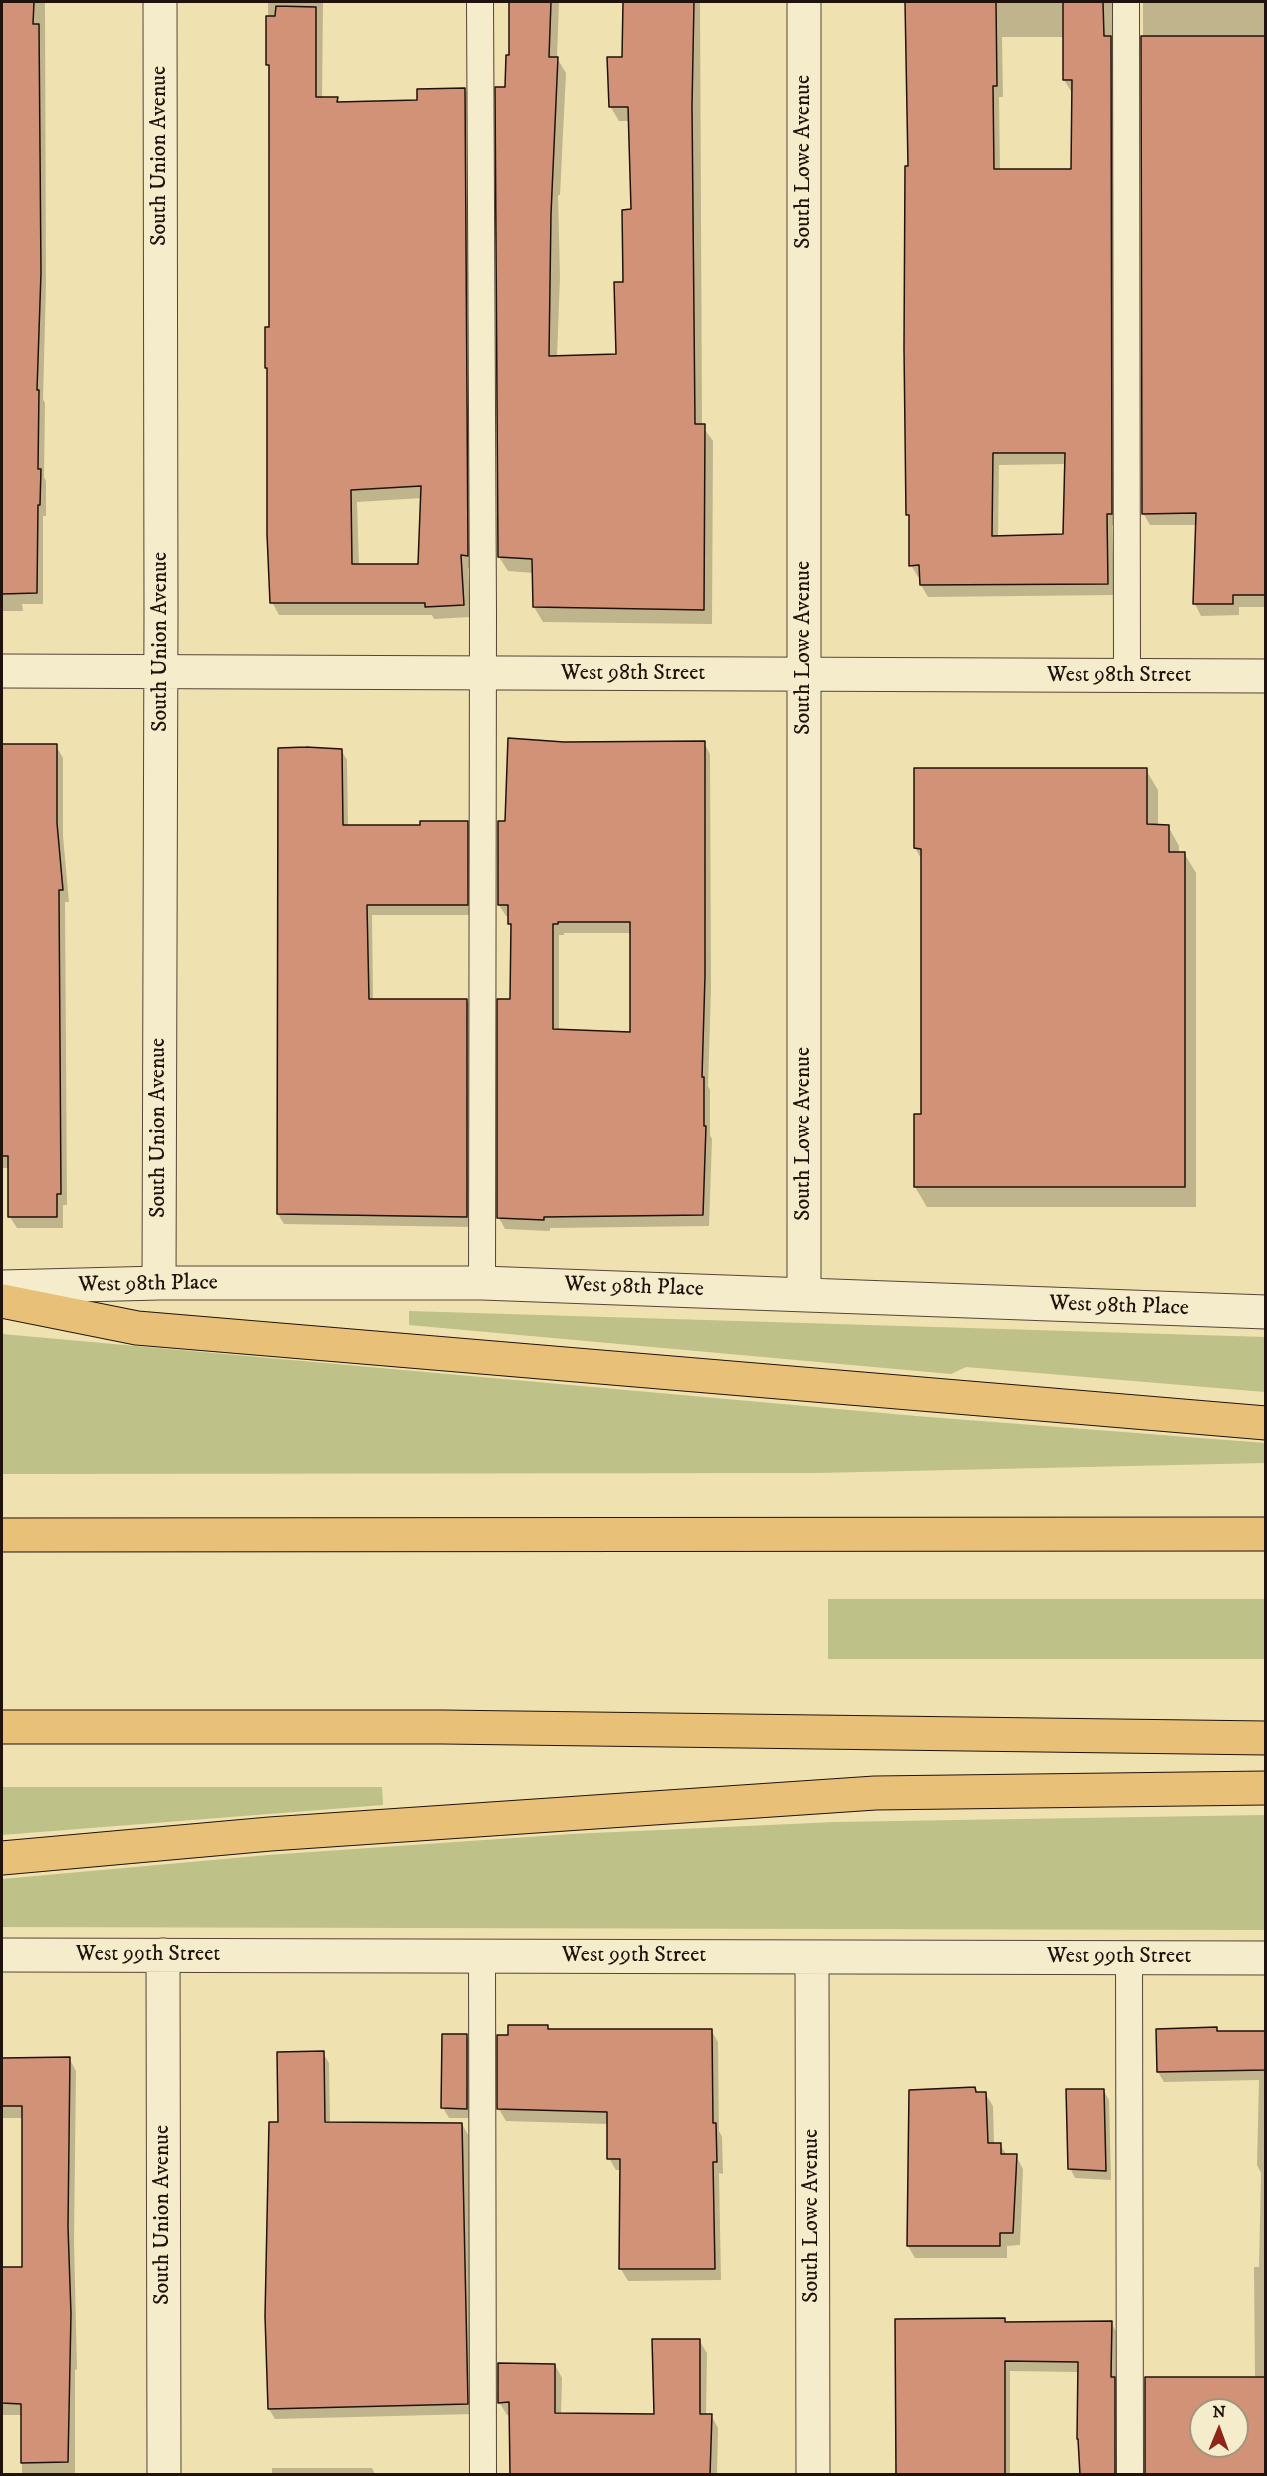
<!DOCTYPE html>
<style>
body{margin:0}
#map{position:relative;width:1267px;height:2476px;overflow:hidden;background:#f0e1b0;font-family:"IM FELL DW Pica",serif}
canvas{display:block}
.frame{position:absolute;inset:0;border:3px solid #20130d;pointer-events:none}
.north{position:absolute;left:1189px;top:2398px;width:60px;height:60px;box-sizing:border-box;background:#f5eccc;border:2px solid #a09580;border-radius:50%;rotate:1deg;font-size:16px;font-weight:700;line-height:24px;text-align:center;color:#20130d}
.north::after{content:'';display:block;margin:auto;width:21px;height:27px;background:#8f2418;clip-path:polygon(50% 0,100% 100%,50% 72%,0 100%)}
</style>
<div id="map">
<canvas width="1267" height="2476"></canvas>
<div class="frame"></div>
<div class="north">N</div>
</div>
<script>
const c = document.querySelector('canvas').getContext('2d');
c.lineJoin = 'round';
function fillPath(path, color) {
  c.fillStyle = color;
  c.fill(path, 'evenodd');
}
function toPath(rows) {
  const path = new Path2D();
  for (const r of rows) {
    path.moveTo(r[0], r[1]);
    for (let i = 2; i < r.length; i += 2) path.lineTo(r[i], r[i + 1]);
  }
  return path;
}
function strokePath(path, color, width, dash) {
  c.strokeStyle = color;
  c.lineWidth = width;
  c.lineCap = dash ? 'butt' : 'round';
  c.setLineDash(dash || []);
  c.stroke(path);
}
function write(font, color, halo, rows, align = 'center') {
  c.font = font + ' "IM FELL DW Pica",serif';
  c.lineWidth = 6;
  c.setLineDash([]);
  c.textBaseline = 'middle';
  c.strokeStyle = halo;
  c.fillStyle = color;
  for (const [text, x, y, turn = 0] of rows) {
    c.save();
    c.translate(x, y);
    c.rotate((+turn || 0) * Math.PI / 180);
    c.textAlign = isNaN(turn) ? turn : align;
    if (halo) c.strokeText(text, 0, 0);
    c.fillText(text, 0, 0);
    c.restore();
  }
}
fillPath(toPath([
 [409,1311,1265,1337,1265,1392,966,1367,951,1374,409,1325],
 [2,1334,916,1416,1265,1443,1265,1463,817,1473,2,1474],
 [828,1599,1265,1599,1265,1659,828,1659],
 [2,1787,382,1787,383,1805,2,1835],
 [1265,1815,1265,1930,2,1927,2,1879,268,1855,571,1834,835,1822]
]), '#bec188');
fillPath(toPath([
 [2,2,45,2,46,285,43,399,45,403,44,477,46,481,46,516,43,516,43,604,22,604,23,611,2,611],
 [268,2,323,2,322,99,337,99,340,103,419,102,465,89,472,102,474,568,468,568,470,617,434,619,432,615,279,615,272,602,268,371,266,367,270,329],
 [422,498,420,566,359,566,357,502],
 [511,2,559,2,557,58,566,73,560,195,558,195,560,277,557,357,617,356,632,211,630,121,619,121,610,106,623,59,624,2,700,2,702,426,713,441,712,624,543,622,534,607,534,573,508,571,499,557,506,89,511,56],
 [906,2,1124,2,1118,525,1112,525,1114,595,928,597,921,585,921,577,918,577,911,565,911,520,908,514,909,168],
 [1002,37,1064,37,1064,80,1071,91,1074,91,1072,171,1000,171,999,97,1003,97],
 [1066,464,1065,536,998,537,999,465],
 [1140,2,1266,2,1266,607,1239,607,1239,615,1201,616,1195,604,1197,525,1150,525,1143,513,1143,3],
 [564,743,704,743,710,754,711,989,708,1086,710,1090,710,1135,712,1139,709,1226,550,1228,550,1231,505,1229,499,1218,511,1000,513,928,509,916,506,916,499,905,506,822],
 [564,933,631,933,632,1033,559,1031,559,935,564,935],
 [2,745,56,746,63,758,63,836,69,902,65,902,67,1205,63,1205,63,1228,17,1228,10,1217,10,1168,2,1168],
 [341,750,347,760,348,827,422,826,467,822,473,833,473,915,372,915,373,1000,467,1000,473,1010,472,1227,284,1224,278,1214],
 [1146,770,1158,790,1158,826,1168,826,1179,846,1179,853,1184,853,1196,873,1196,1207,927,1207,915,1187,922,1116,922,860,915,848],
 [547,2026,549,2030,711,2030,718,2042,719,2131,722,2137,723,2174,719,2173,721,2280,628,2281,621,2269,621,2170,616,2170,609,2158,609,2124,506,2121,499,2109,509,2037],
 [1216,2029,1219,2033,1266,2033,1266,2474,1146,2474,1146,2379,1255,2379,1254,2267,1259,2267,1261,2173,1257,2165,1259,2080,1164,2082,1158,2072],
 [1201,2410,1237,2410,1237,2446,1201,2446],
 [466,2036,472,2046,472,2118,449,2118,443,2108],
 [323,2053,329,2063,330,2124,462,2124,468,2135,473,2414,275,2419,269,2409,267,2316,280,2124],
 [69,2058,76,2071,74,2241,77,2369,75,2370,75,2474,22,2474,22,2415,2,2415,2,2268,24,2268,24,2118,2,2118,2,2059],
 [1103,2090,1109,2100,1111,2180,1075,2178,1070,2168],
 [985,2093,993,2106,994,2144,1000,2144,1007,2156,1016,2156,1023,2169,1020,2245,1007,2246,1007,2258,915,2258,908,2246,977,2094],
 [1004,2319,1006,2324,1111,2323,1117,2333,1117,2383,1120,2389,1120,2474,1081,2474,1079,2372,1010,2371,1010,2474,897,2474],
 [699,2340,707,2353,706,2415,711,2415,718,2428,717,2474,511,2474,511,2415,507,2415,499,2402,555,2365,562,2378,561,2415,655,2415],
 [272,2468,372,2468,375,2474,272,2474]
]), '#0003');
const building = toPath([
 [2,2,34,2,33,24,39,24,41,273,37,390,39,390,38,469,41,469,40,505,38,505,37,593,2,594,2,2],
 [509,2,551,2,549,57,558,57,551,214,549,356,616,354,614,282,623,282,622,210,631,209,628,107,609,107,607,57,622,57,623,2,694,2,692,106,695,424,705,424,704,610,533,607,532,559,498,557,495,87,505,87,506,55,509,55,509,2],
 [905,2,996,2,997,86,993,86,994,169,1071,169,1072,80,1063,80,1063,2,1103,2,1104,36,1111,36,1112,514,1107,514,1108,584,920,585,919,565,909,566,909,515,906,515,904,348,905,166,908,166,905,2],
 [993,453,1065,453,1063,534,992,536,993,453],
 [276,6,316,7,316,97,338,97,337,102,417,100,417,89,465,88,468,556,461,555,464,605,425,607,425,603,270,603,267,534,267,368,265,368,265,327,269,327,269,65,266,65,266,16,275,16,276,6],
 [421,486,418,564,352,564,351,490,421,486],
 [1141,36,1266,36,1266,595,1233,595,1233,604,1193,604,1196,513,1142,514,1141,36],
 [508,738,564,742,705,741,705,976,702,1077,704,1077,704,1126,706,1126,703,1215,544,1217,544,1220,497,1218,497,999,510,999,511,924,508,924,508,905,498,905,498,821,505,821,508,738],
 [558,922,630,922,630,1032,553,1029,553,924,558,924,558,922],
 [2,744,57,744,57,823,63,890,59,890,61,1194,57,1194,57,1217,8,1217,8,1156,2,1156,2,744],
 [306,747,342,749,343,825,420,825,420,821,468,821,468,905,367,905,369,999,467,999,467,1217,277,1214,278,748,306,747],
 [914,768,1147,768,1147,824,1169,825,1169,852,1185,852,1185,1187,914,1187,914,1114,921,1114,921,849,914,848,914,768],
 [508,2025,548,2025,548,2029,712,2029,713,2123,716,2123,717,2162,713,2162,715,2269,619,2269,620,2159,607,2159,607,2112,497,2109,497,2035,508,2035,508,2025],
 [1217,2027,1217,2031,1266,2031,1266,2070,1157,2072,1156,2029,1217,2027],
 [442,2034,467,2034,467,2109,441,2108,442,2034],
 [324,2051,325,2122,462,2123,468,2404,268,2409,265,2316,268,2172,269,2122,278,2122,277,2052,324,2051],
 [70,2057,68,2227,71,2314,68,2462,21,2463,21,2404,2,2403,2,2267,22,2267,22,2106,2,2106,2,2058,70,2057],
 [975,2087,976,2092,986,2092,988,2143,1001,2143,1001,2154,1017,2154,1013,2233,1000,2233,1000,2246,907,2246,909,2090,975,2087],
 [1066,2089,1104,2089,1106,2171,1068,2169,1066,2089],
 [1005,2318,1005,2322,1112,2321,1111,2377,1115,2377,1115,2475,1080,2475,1078,2439,1077,2439,1078,2362,1005,2361,1005,2475,896,2475,895,2319,1005,2318],
 [652,2339,700,2339,700,2414,712,2414,710,2475,510,2475,509,2402,498,2403,498,2363,555,2364,555,2413,654,2414,652,2339],
 [1145,2377,1266,2377,1266,2475,1145,2475,1145,2377],
 [1201,2410,1237,2410,1237,2446,1201,2446,1201,2410]
]);
fillPath(building, '#d19277');
strokePath(building, '#20130d', 1.5);
const lane = toPath([
 [480,2,483,613,482,1283],
 [1126,2,1127,676],
 [482,1956,483,2474],
 [1129,1957,1130,2474]
]);
const street = toPath([
 [2,671,1266,676],
 [159,1283,161,613,160,2],
 [2,1287,159,1283,482,1283,1266,1312],
 [804,1295,804,2],
 [2,1955,1266,1958],
 [163,1955,164,2474],
 [812,1957,813,2474]
]);
const highway = toPath([
 [2,1301,137,1328,1266,1423],
 [2,1535,1266,1534],
 [2,1727,443,1727,1266,1738],
 [2,1858,270,1834,875,1793,1266,1788]
]);
strokePath(lane, '#544636', 28);
strokePath(street, '#544636', 35);
strokePath(highway, '#20130d', 35);
strokePath(lane, '#f5eccc', 26);
strokePath(street, '#f5eccc', 33);
strokePath(highway, '#e8c078', 33);
write('22px', '#20130d', '#f5eccc', [
 ["South Union Avenue",160,156,-90],
 ["South Lowe Avenue",804,162,-90],
 ["South Union Avenue",161,642,-90],
 ["South Lowe Avenue",804,648,-90],
 ["West 98th Street",633,674],
 ["West 98th Street",1119,676],
 ["South Union Avenue",159,1128,-90],
 ["South Lowe Avenue",804,1134,-90],
 ["West 98th Place",148,1285,-1],
 ["West 98th Place",634,1288,2],
 ["West 98th Place",1119,1307,2],
 ["West 99th Street",148,1955],
 ["West 99th Street",634,1956],
 ["West 99th Street",1119,1957],
 ["South Union Avenue",163,2215,-90],
 ["South Lowe Avenue",812,2216,-90]
]);
</script>
